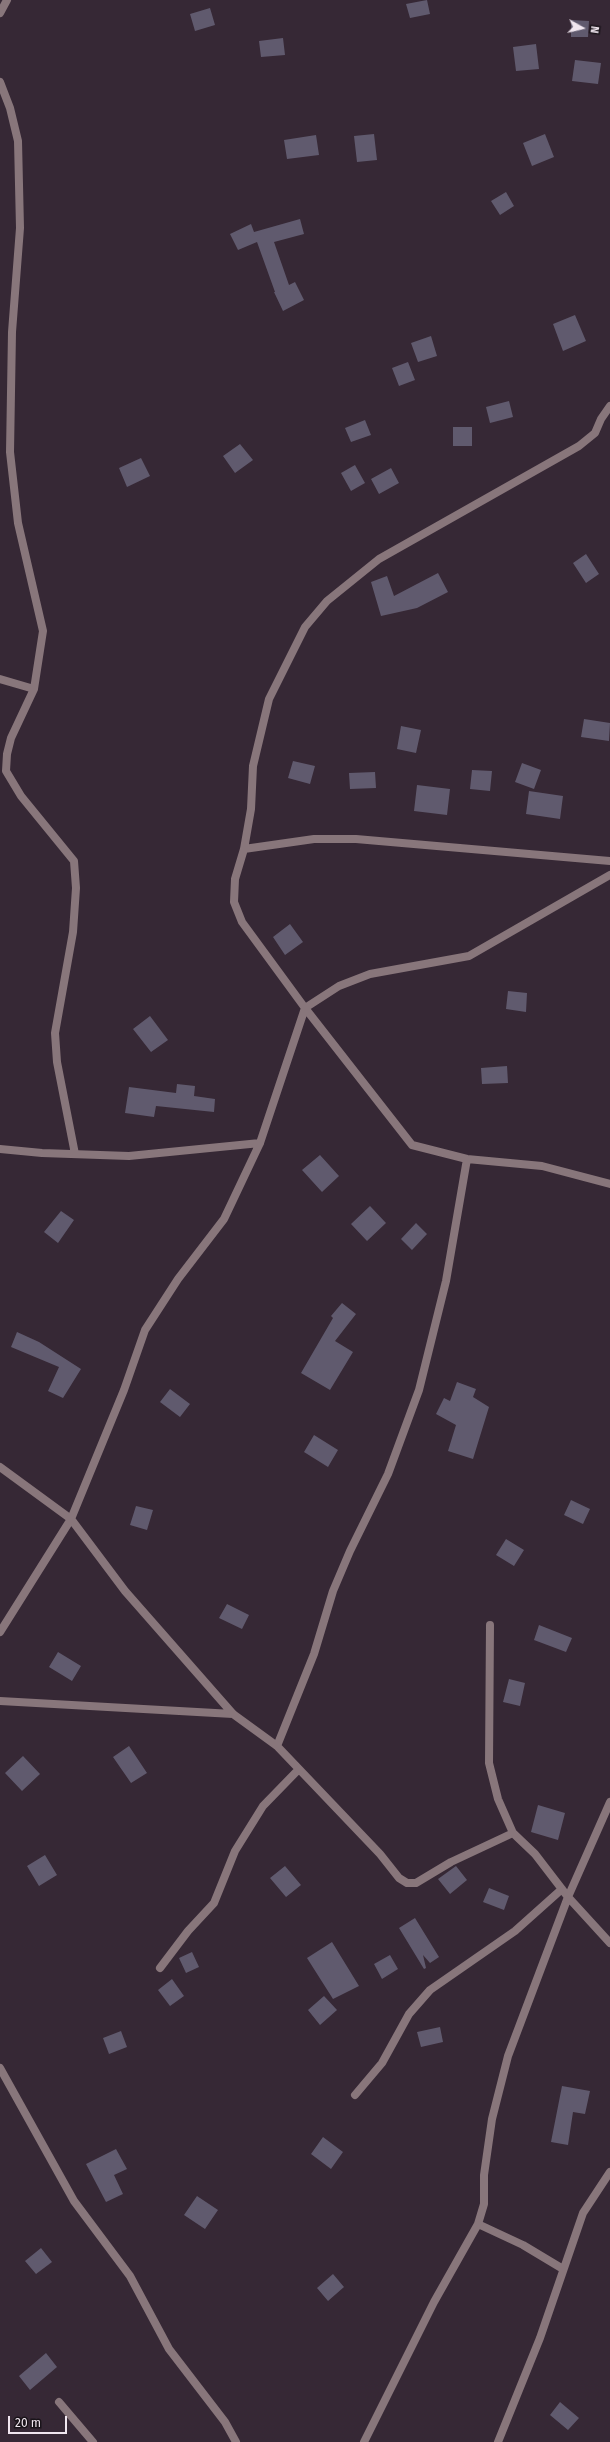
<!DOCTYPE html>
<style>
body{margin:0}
#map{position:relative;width:610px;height:2442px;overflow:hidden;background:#362835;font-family:"Fira Sans",sans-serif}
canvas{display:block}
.north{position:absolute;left:562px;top:8px;width:40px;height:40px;-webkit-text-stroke:3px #191319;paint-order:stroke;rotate:98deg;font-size:11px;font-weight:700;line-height:16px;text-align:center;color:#f0e6ef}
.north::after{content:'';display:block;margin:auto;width:14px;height:18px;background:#f0e6ef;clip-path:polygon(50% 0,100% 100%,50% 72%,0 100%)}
.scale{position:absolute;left:8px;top:2416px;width:59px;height:18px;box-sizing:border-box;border:2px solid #f0e6ef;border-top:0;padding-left:5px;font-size:12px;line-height:14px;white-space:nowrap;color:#f0e6ef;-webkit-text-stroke:3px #191319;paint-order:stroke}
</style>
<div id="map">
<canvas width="610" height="2442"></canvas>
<div class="north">N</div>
<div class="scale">20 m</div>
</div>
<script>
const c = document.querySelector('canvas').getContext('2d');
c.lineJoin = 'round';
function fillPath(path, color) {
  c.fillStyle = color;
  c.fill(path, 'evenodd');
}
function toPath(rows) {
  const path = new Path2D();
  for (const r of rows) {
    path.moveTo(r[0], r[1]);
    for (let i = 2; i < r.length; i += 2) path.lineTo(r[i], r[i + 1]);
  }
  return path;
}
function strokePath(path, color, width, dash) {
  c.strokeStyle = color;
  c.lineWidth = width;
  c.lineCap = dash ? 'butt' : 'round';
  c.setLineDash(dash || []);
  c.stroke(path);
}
fillPath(toPath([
 [427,0,430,14,410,18,406,4],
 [210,8,215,25,195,31,190,14],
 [571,20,589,21,588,37,571,37],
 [283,38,285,55,261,57,259,41],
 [536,44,539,69,516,71,513,47],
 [575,60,601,63,598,84,572,81],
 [374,134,377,160,357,162,354,136],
 [545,134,554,157,532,166,523,143],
 [316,135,319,155,287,159,284,140],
 [506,192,514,206,500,215,491,201],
 [300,219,304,234,274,242,289,285,295,282,304,300,283,311,274,292,275,292,257,242,238,250,230,234,251,224,254,232],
 [575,315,586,341,563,351,553,324],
 [431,336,437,356,418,362,411,343],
 [408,362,415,380,399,386,392,368],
 [509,401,513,417,490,423,486,407],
 [365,420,371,435,351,442,345,428],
 [453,427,472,427,472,446,453,446],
 [240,444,253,460,235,473,223,456],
 [141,458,150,476,127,487,119,468],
 [355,465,365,483,351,491,341,473],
 [391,468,399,483,379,494,371,479],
 [586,554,599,574,586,583,573,563],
 [438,573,448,592,417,608,381,616,371,582,387,576,394,596],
 [584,719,610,723,609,741,581,737],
 [401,726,421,730,416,753,397,749],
 [293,761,315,766,310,784,288,778],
 [522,763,541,770,534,789,515,782],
 [472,770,492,771,490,791,470,789],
 [375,772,376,788,350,789,349,773],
 [417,785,450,789,447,815,414,811],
 [529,791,563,796,560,819,526,814],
 [290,924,303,942,285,955,273,937],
 [508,991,527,993,526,1012,506,1009],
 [150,1016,168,1040,151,1052,133,1029],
 [507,1066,508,1083,482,1084,481,1068],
 [177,1084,195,1086,194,1096,215,1099,214,1112,156,1106,154,1117,125,1113,129,1087,176,1093],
 [320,1155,339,1176,322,1192,302,1170],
 [370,1206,386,1223,367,1241,351,1224],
 [61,1211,74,1220,58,1243,44,1232],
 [416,1223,427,1234,412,1250,401,1239],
 [342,1303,356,1314,335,1341,353,1352,330,1390,301,1373,333,1318,331,1316],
 [17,1332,39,1342,81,1369,63,1398,48,1391,59,1367,11,1347],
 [457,1382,476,1389,473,1397,489,1407,473,1459,448,1451,456,1425,436,1414,444,1398,450,1401],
 [170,1389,190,1404,180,1417,160,1402],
 [314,1435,338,1450,328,1467,304,1452],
 [571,1500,590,1509,583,1524,564,1515],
 [136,1506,153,1510,147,1530,130,1525],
 [506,1539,524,1550,514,1566,496,1555],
 [227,1604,249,1615,242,1629,219,1618],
 [539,1625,572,1638,566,1652,534,1640],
 [58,1652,81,1666,72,1681,49,1667],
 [509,1679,525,1683,520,1706,503,1702],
 [129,1746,147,1773,131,1783,113,1757],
 [23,1756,40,1774,22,1791,5,1773],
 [538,1805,565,1813,558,1840,531,1832],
 [45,1855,57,1875,39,1886,27,1866],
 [285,1866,301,1885,286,1897,270,1878],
 [456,1866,467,1880,450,1894,438,1879],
 [489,1888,509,1896,504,1910,483,1902],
 [415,1918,439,1957,430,1963,423,1955,426,1968,424,1969,399,1928],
 [332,1942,359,1986,333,1999,307,1958],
 [192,1952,199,1967,186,1973,179,1958],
 [390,1955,398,1969,382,1979,374,1964],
 [172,1979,184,1996,170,2006,158,1990],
 [324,1996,337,2010,320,2025,308,2010],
 [440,2027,443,2042,421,2047,417,2032],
 [121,2031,127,2047,109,2054,103,2038],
 [562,2086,590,2091,585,2114,573,2112,568,2145,551,2142],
 [323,2137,343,2152,331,2169,311,2154],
 [116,2149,127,2169,114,2175,123,2194,106,2202,86,2164],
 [197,2196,218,2210,205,2229,184,2215],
 [41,2248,52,2262,36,2274,25,2261],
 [333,2274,344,2287,328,2301,317,2288],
 [46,2353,57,2367,30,2390,19,2376],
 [560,2402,579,2418,568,2430,550,2415]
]), '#605a6e');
strokePath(toPath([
 [0,13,7,0],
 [0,82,10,108,18,141,20,228,12,332,10,452,18,523,43,631,34,689,11,738,7,754,6,771,21,796,74,861,76,888,73,932,55,1033,57,1062,75,1154],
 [610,406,601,419,595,433,579,446,379,559,327,601,305,627,269,699,253,766,251,809,244,849,235,879,234,902,242,922,305,1008,412,1145,467,1159,542,1166,610,1184],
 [0,679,34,689],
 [244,849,314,839,356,839,610,861],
 [0,1149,42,1153,129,1156,260,1143],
 [0,1467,71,1519,125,1591,233,1714,277,1746,380,1854,399,1878,407,1883,416,1883,451,1862,513,1833,535,1854,568,1897,610,1943],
 [490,1625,489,1763,498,1799,513,1833],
 [0,1632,71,1519,124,1390,145,1330,178,1279,224,1219,260,1143,305,1008,339,986,370,974,469,956,610,875],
 [0,1701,233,1714],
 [277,1746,314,1654,333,1591,350,1551,388,1474,419,1390,446,1281,467,1159],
 [160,1968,188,1931,214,1903,235,1851,263,1806,299,1769],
 [0,2068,74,2201,130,2276,169,2349,225,2422,236,2442],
 [355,2095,382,2063,409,2014,430,1990,515,1931,562,1889],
 [478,2224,523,2245,563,2269],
 [59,2402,93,2442],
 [364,2442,434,2302,478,2224,484,2204,484,2175,492,2119,508,2056,568,1897,610,1802],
 [498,2442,540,2338,583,2213,610,2172]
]), '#88767b', 8);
</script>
